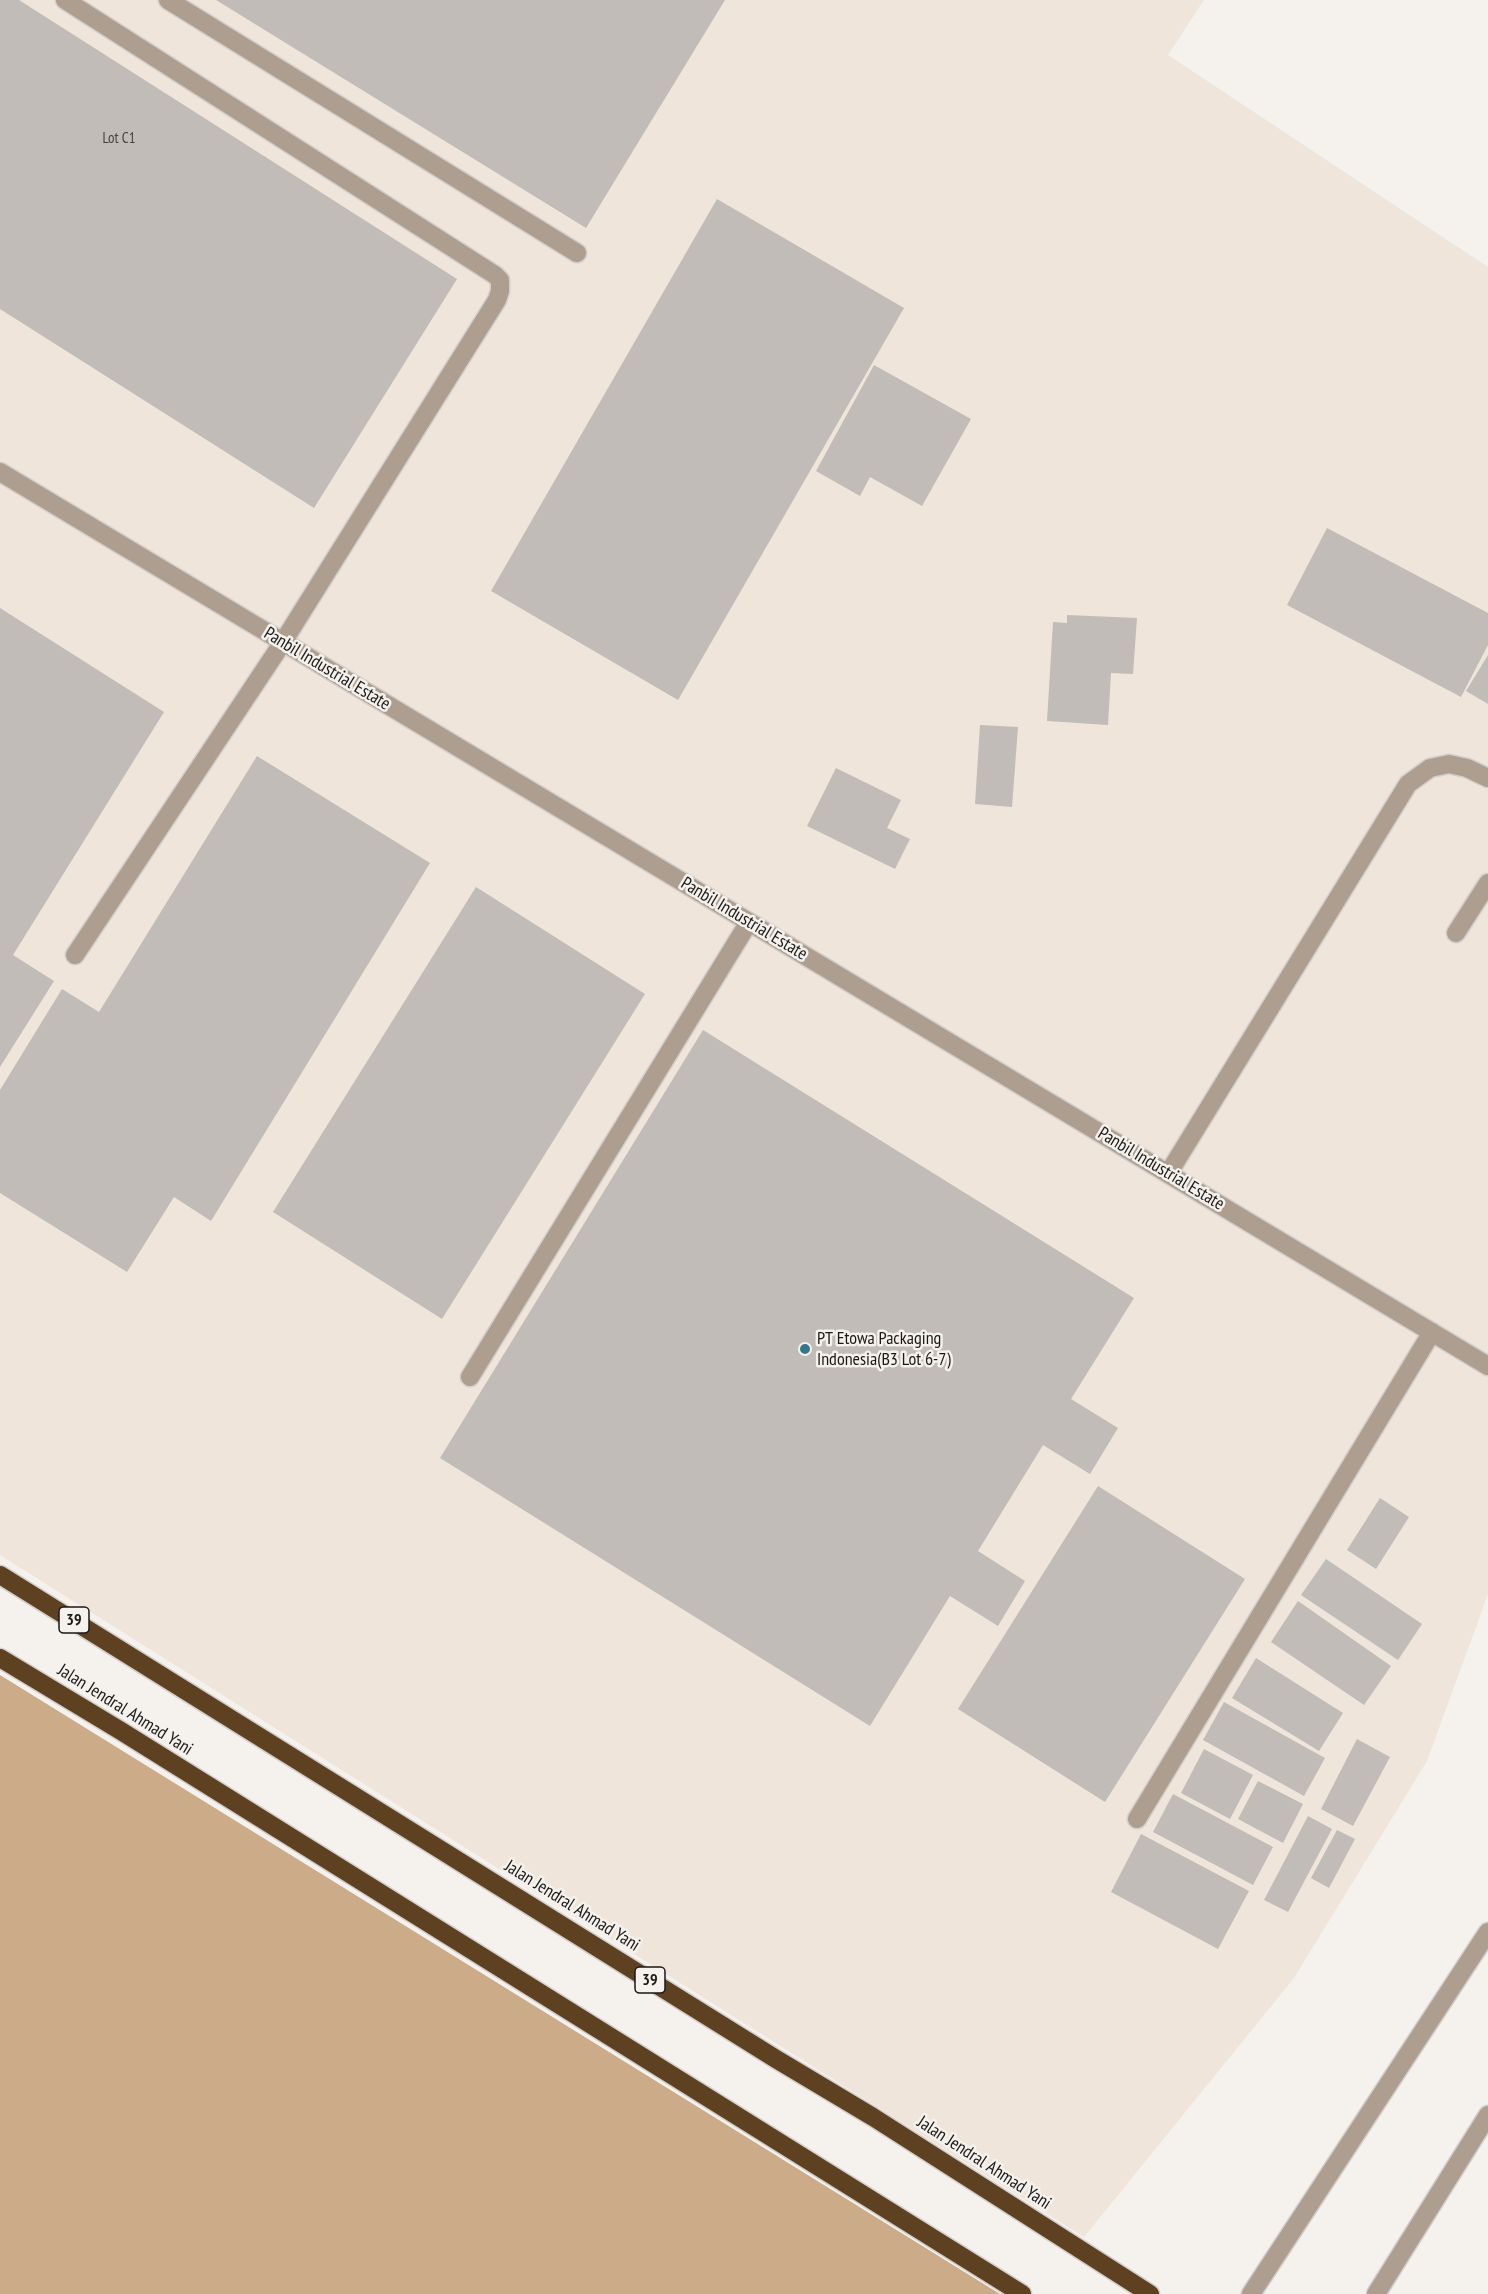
<!DOCTYPE html>
<style>
body{margin:0}
canvas{display:block;background:#f5f1ed}
</style>
<canvas width="1488" height="2294"></canvas>
<script>
const c = document.querySelector('canvas').getContext('2d');
c.lineJoin = 'round';
function fillPath(path, color) {
  c.fillStyle = color;
  c.fill(path, 'evenodd');
}
function toPath(rows) {
  const path = new Path2D();
  for (const r of rows) {
    path.moveTo(r[0], r[1]);
    for (let i = 2; i < r.length; i += 2) path.lineTo(r[i], r[i + 1]);
  }
  return path;
}
function strokePath(path, color, width, dash) {
  c.strokeStyle = color;
  c.lineWidth = width;
  c.lineCap = dash ? 'butt' : 'round';
  c.setLineDash(dash || []);
  c.stroke(path);
}
function write(font, color, halo, rows, align = 'center') {
  c.font = font + ' "PT Sans Narrow",sans-serif';
  c.lineWidth = 5;
  c.setLineDash([]);
  c.textBaseline = 'middle';
  c.strokeStyle = halo;
  c.fillStyle = color;
  for (const [text, x, y, turn = 0] of rows) {
    c.save();
    c.translate(x, y);
    c.rotate((+turn || 0) * Math.PI / 180);
    c.textAlign = isNaN(turn) ? turn : align;
    if (halo) c.strokeText(text, 0, 0);
    c.fillText(text, 0, 0);
    c.restore();
  }
}
fillPath(toPath([
 [0,0,1204,0,1168,55,1488,267,1488,1594,1427,1761,1294,1978,1084,2237,0,1555]
]), '#efe5db');
fillPath(toPath([
 [0,1675,1000,2294,0,2294]
]), '#ccab88');
fillPath(toPath([
 [0,0,19,0,457,279,314,508,0,309],
 [216,0,725,0,586,228],
 [717,199,904,308,678,700,491,591],
 [874,365,971,419,922,506,870,477,860,496,816,471],
 [1327,528,1488,613,1488,645,1461,697,1287,605],
 [0,608,164,712,13,955,54,981,0,1067],
 [1067,615,1137,618,1133,674,1111,673,1108,725,1047,721,1053,622,1067,623],
 [1488,655,1488,704,1466,691],
 [980,725,1018,727,1012,807,975,804],
 [257,756,430,863,211,1221,174,1197,127,1272,0,1193,0,1090,62,989,99,1012],
 [836,768,901,800,887,828,910,839,895,869,807,826],
 [476,887,645,994,442,1319,273,1212],
 [703,1030,1134,1298,1071,1399,1118,1428,1090,1474,1043,1445,978,1551,1025,1581,998,1626,950,1596,870,1726,440,1458],
 [1098,1486,1245,1579,1105,1802,958,1709],
 [1380,1498,1409,1517,1376,1569,1347,1550],
 [1326,1559,1422,1624,1398,1660,1301,1595],
 [1298,1601,1391,1666,1364,1705,1271,1642],
 [1256,1658,1343,1713,1319,1751,1232,1698],
 [1224,1702,1325,1758,1304,1796,1203,1740],
 [1357,1739,1390,1757,1353,1826,1321,1809],
 [1204,1749,1253,1775,1230,1819,1181,1793],
 [1258,1781,1303,1804,1283,1843,1238,1819],
 [1173,1794,1273,1847,1253,1885,1153,1832],
 [1308,1816,1332,1829,1288,1912,1264,1900],
 [1337,1830,1355,1839,1329,1888,1311,1878],
 [1141,1834,1249,1891,1218,1949,1111,1892]
]), '#c1bcb8');
const minor = toPath([
 [65,0,495,275,500,280,500,291,497,300,283,642,75,955],
 [168,0,577,253],
 [0,472,1488,1366],
 [1456,933,1488,883],
 [1168,1174,1408,784,1430,768,1449,764,1467,768,1488,778],
 [470,1377,749,922],
 [1137,1819,1432,1332],
 [1251,2294,1488,1932],
 [1376,2294,1488,2115]
]);
const highway = toPath([
 [0,1575,776,2059,873,2117,1150,2294],
 [0,1658,121,1731,1022,2294]
]);
strokePath(minor, '#d2cecb', 21);
strokePath(highway, '#d2cecb', 21);
strokePath(minor, '#ad9e8f', 18);
strokePath(highway, '#5d4120', 18);
for (const [x, y, r, color] of [
 [805,1349,6,"#36788a"]
]) {
  const dot = new Path2D();
  dot.arc(x, y, r, 0, 2 * Math.PI);
  c.fillStyle = color;
  c.fill(dot);
  strokePath(dot, '#f5f1ed', 2);
}
write('15px', '#444240', null, [
 ["Lot C1",119,139]
]);
for (const [x, y, w] of [
 [74,1620,30],
 [650,1980,30]
]) {
  const box = new Path2D();
  box.roundRect(x - w / 2, y - 13, w, 26, 4.5);
  c.fillStyle = '#f5f1ed';
  c.fill(box);
  strokePath(box, '#1a1918', 1.5);
}
write('bold 16px', '#1a1918', null, [
 ["39",74,1620],
 ["39",650,1980]
]);
write('18px', '#1a1918', '#f5f1ed', [
 ["Panbil Industrial Estate",327,669,31],
 ["Panbil Industrial Estate",744,919,31],
 ["Panbil Industrial Estate",1161,1169,31],
 ["Jalan Jendral Ahmad Yani",125,1710,32],
 ["Jalan Jendral Ahmad Yani",572,1906,32],
 ["Jalan Jendral Ahmad Yani",984,2163,33]
]);
write('18px', '#1a1918', '#f5f1ed', [
 ["PT Etowa Packaging",817,1339],
 ["Indonesia(B3 Lot 6-7)",817,1360]
], 'left');
</script>
